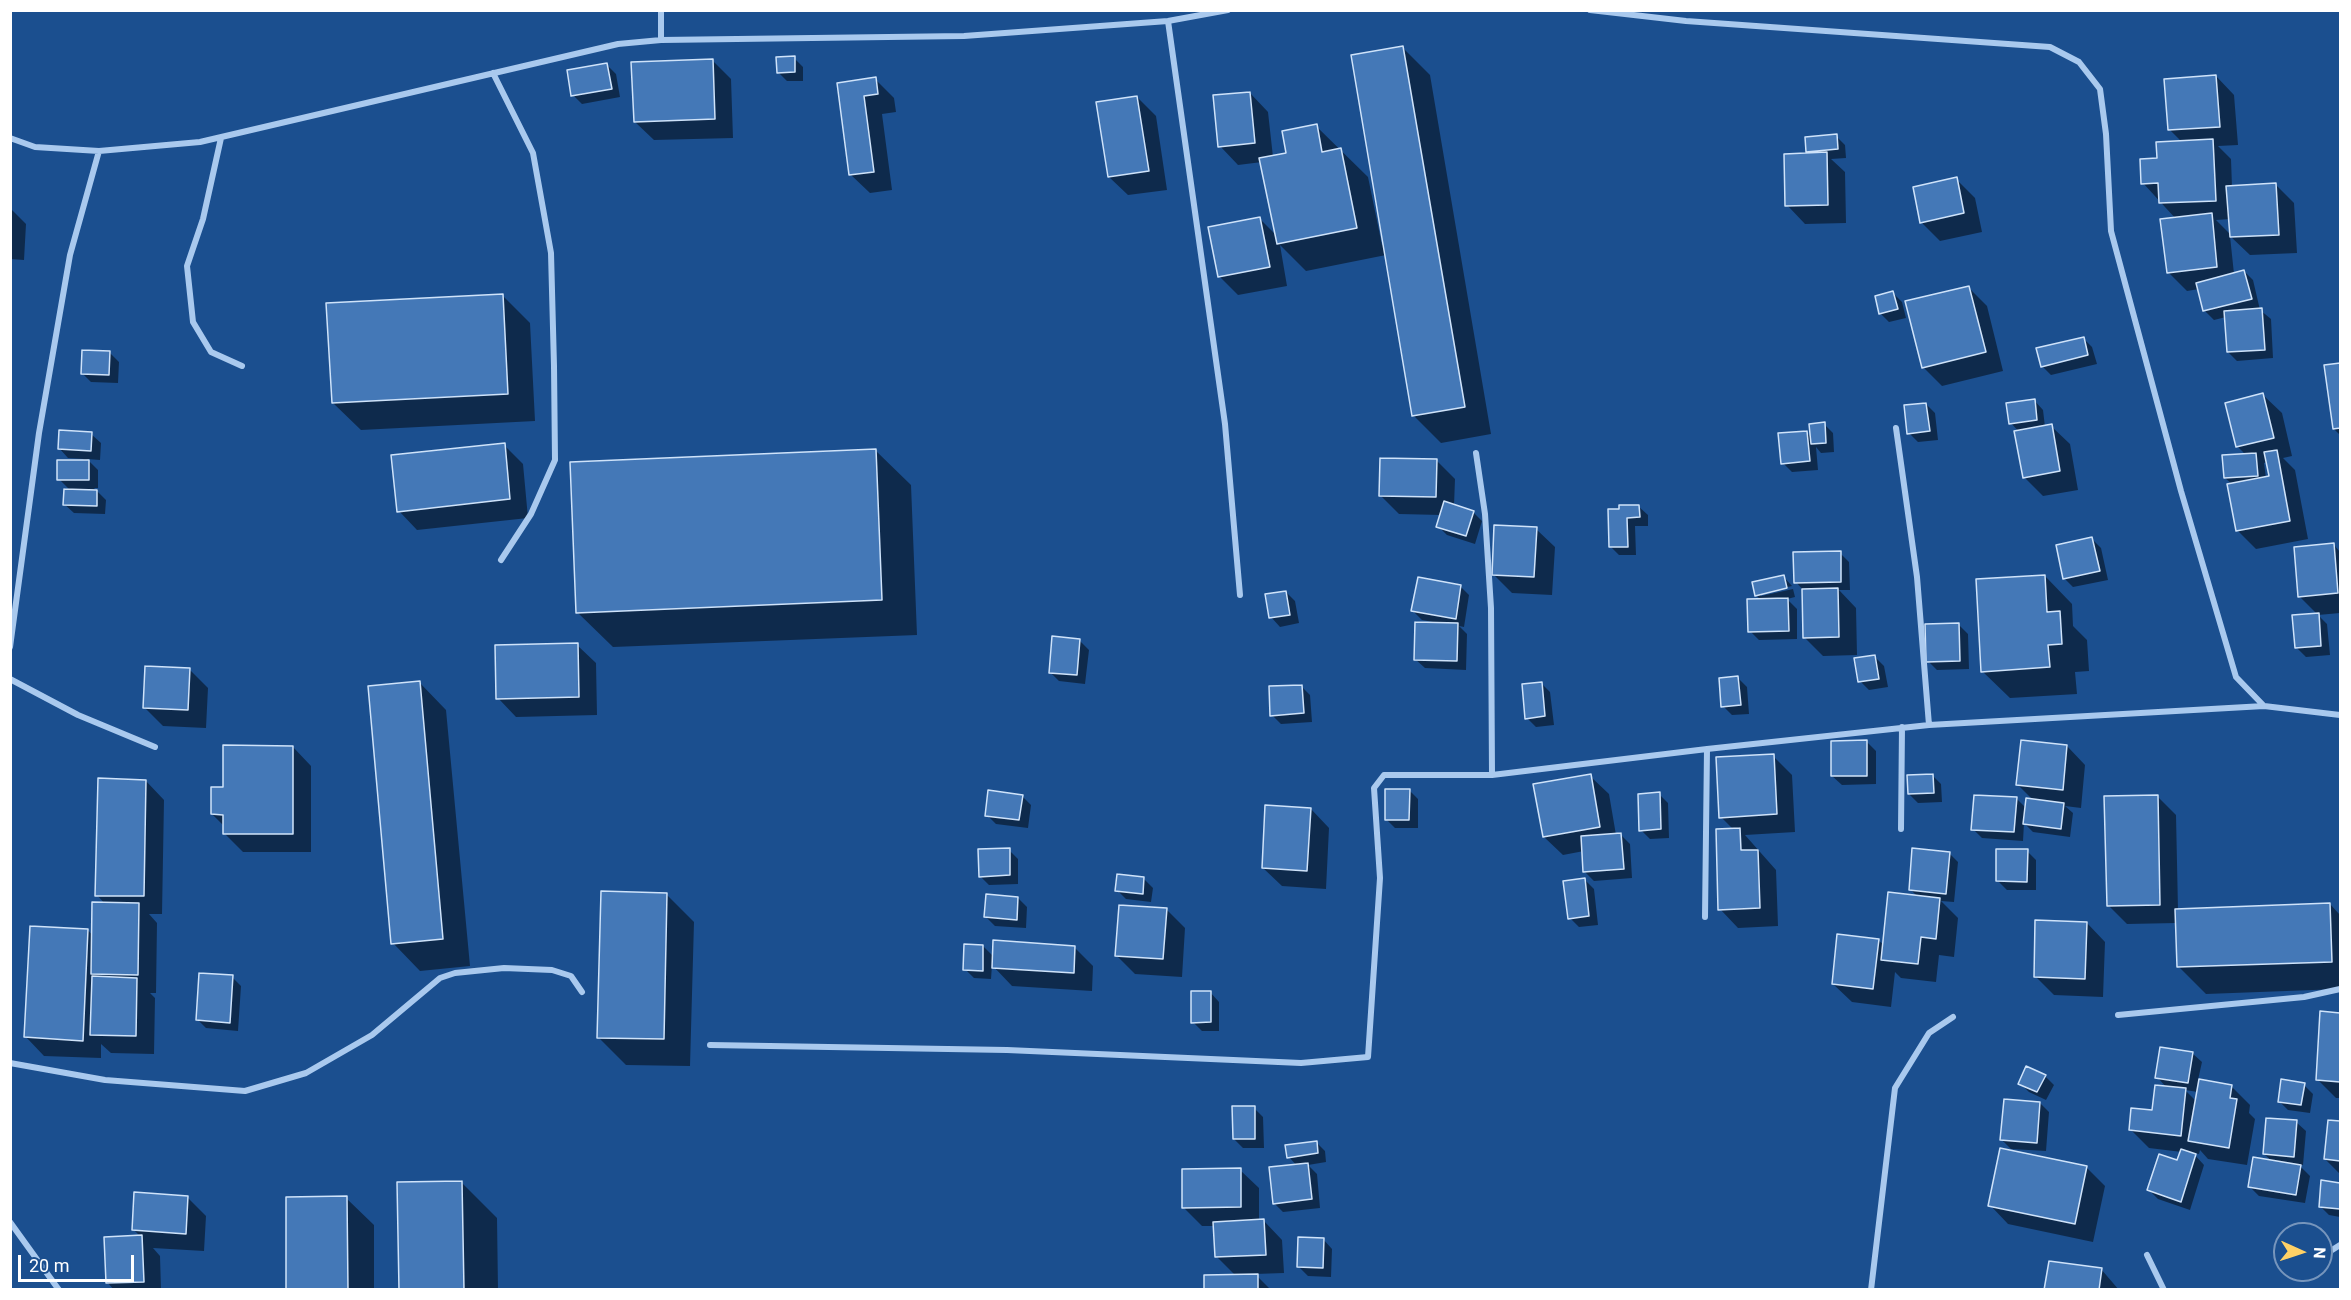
<!DOCTYPE html>
<style>
body{margin:0}
#map{position:relative;width:2351px;height:1300px;overflow:hidden;background:#1b4f8f;font-family:Roboto,sans-serif}
canvas{display:block}
.frame{position:absolute;inset:0;border:12px solid #fff;pointer-events:none}
.north{position:absolute;left:2273px;top:1222px;width:60px;height:60px;box-sizing:border-box;background:#1b4f8f;border:2px solid #7695bc;border-radius:50%;rotate:93deg;font-size:16px;font-weight:700;line-height:24px;text-align:center;color:#fff}
.north::after{content:'';display:block;margin:auto;width:21px;height:27px;background:#ffd166;clip-path:polygon(50% 0,100% 100%,50% 72%,0 100%)}
.scale{position:absolute;left:18px;top:1255px;width:116px;height:27px;box-sizing:border-box;border:3px solid #fff;border-top:0;padding-left:8px;font-size:18px;line-height:21px;white-space:nowrap;color:#fff;-webkit-text-stroke:4px #1b4f8f;paint-order:stroke}
</style>
<div id="map">
<canvas width="2351" height="1300"></canvas>
<div class="frame"></div>
<div class="north">N</div>
<div class="scale">20 m</div>
</div>
<script>
const c = document.querySelector('canvas').getContext('2d');
c.lineJoin = 'round';
function fillPath(path, color) {
  c.fillStyle = color;
  c.fill(path, 'evenodd');
}
function toPath(rows) {
  const path = new Path2D();
  for (const r of rows) {
    path.moveTo(r[0], r[1]);
    for (let i = 2; i < r.length; i += 2) path.lineTo(r[i], r[i + 1]);
  }
  return path;
}
function strokePath(path, color, width, dash) {
  c.strokeStyle = color;
  c.lineWidth = width;
  c.lineCap = dash ? 'butt' : 'round';
  c.setLineDash(dash || []);
  c.stroke(path);
}
fillPath(toPath([
 [1403,48,1430,75,1491,434,1441,443,1413,415,1386,255,1306,271,1280,245,1287,286,1238,295,1219,276,1260,219,1276,235,1262,162,1238,165,1220,146,1250,93,1268,112,1273,157,1288,154,1316,126,1368,177,1382,245,1384,245],
 [794,58,803,67,803,81,787,81,778,72],
 [712,60,731,79,733,138,654,140,635,122],
 [607,65,616,74,620,97,582,104,573,95],
 [2216,76,2234,95,2238,145,2218,146,2231,159,2232,187,2275,184,2294,203,2297,253,2250,255,2230,236,2234,274,2244,271,2253,280,2260,310,2271,319,2273,358,2237,361,2228,352,2226,317,2214,320,2205,311,2199,289,2187,291,2168,272,2176,219,2143,183,2158,160,2182,142,2170,130],
 [2230,219,2231,235,2216,220],
 [875,79,894,98,896,112,882,114,892,190,870,193,851,175,838,84],
 [1137,97,1156,116,1167,190,1128,195,1109,177],
 [1836,136,1845,145,1846,158,1831,159,1845,172,1846,223,1805,224,1787,205,1811,154,1808,151],
 [1956,179,1975,198,1982,232,1940,241,1921,222],
 [10,208,26,224,24,260,10,259],
 [1968,287,1987,306,2003,371,1942,386,1923,367],
 [1893,293,1902,302,1906,318,1889,322,1880,313],
 [502,295,530,323,535,421,361,430,333,403],
 [2083,338,2092,347,2097,364,2051,375,2042,366],
 [110,353,119,362,118,383,91,382,82,373],
 [2340,364,2340,435,2334,429,2326,367],
 [2263,395,2282,413,2292,456,2283,458,2295,470,2308,539,2256,549,2237,530,2233,485,2225,478,2246,455,2238,447,2226,404],
 [2267,462,2270,478,2266,478,2264,463],
 [2034,400,2043,410,2045,427,2051,426,2070,444,2078,490,2043,496,2024,477,2019,432,2011,423],
 [1926,404,1935,413,1938,440,1918,442,1909,433],
 [1824,424,1833,433,1834,452,1821,453,1816,447,1818,470,1792,472,1783,463,1806,432,1812,438],
 [91,434,101,443,100,460,87,459,98,470,98,488,94,488,106,500,105,514,74,513,64,504,70,490,59,479,84,459,68,458,59,448],
 [504,445,523,464,528,518,417,530,399,511],
 [875,450,911,485,917,635,613,647,577,612],
 [1436,460,1455,479,1454,506,1473,512,1482,521,1475,544,1447,535,1438,526,1441,515,1399,514,1381,496],
 [1638,506,1648,515,1648,526,1635,526,1636,555,1619,555,1610,546,1621,510],
 [1536,529,1555,547,1552,595,1512,593,1493,574],
 [2092,539,2101,548,2108,580,2073,587,2064,578],
 [2334,545,2340,552,2340,613,2318,615,2299,596],
 [1840,553,1849,562,1850,590,1839,590,1856,608,1857,655,1823,656,1804,637,1803,590,1796,582],
 [1783,576,1792,586,1761,593,1761,596,1793,589,1795,597,1787,599,1797,609,1797,639,1759,640,1750,631,1762,601,1756,595],
 [2045,576,2072,604,2073,626,2087,640,2089,671,2075,672,2077,694,2010,698,1982,671],
 [1460,586,1469,595,1464,627,1459,626,1467,634,1466,670,1425,668,1415,659,1433,622,1422,620,1413,611],
 [1286,592,1295,601,1299,623,1280,627,1271,617],
 [2318,615,2327,624,2330,655,2306,657,2297,648],
 [1959,625,1968,634,1969,669,1937,670,1928,661],
 [1080,641,1089,650,1085,684,1059,681,1050,672],
 [577,645,596,663,597,715,516,717,498,698],
 [1875,657,1884,666,1888,687,1869,690,1860,681],
 [189,669,208,688,206,728,163,726,145,708],
 [1738,678,1747,687,1749,714,1732,715,1723,706],
 [419,682,446,710,470,966,420,971,393,943],
 [1541,683,1550,692,1554,725,1536,727,1527,718],
 [1301,686,1310,695,1312,722,1281,724,1272,715],
 [1867,742,1876,751,1876,784,1842,785,1832,776],
 [2067,746,2085,765,2081,808,2065,806,2073,813,2070,837,2033,832,2024,823,2023,841,1982,838,1973,829,2016,798,2026,808,2033,800,2017,784],
 [293,747,311,766,311,852,243,852,224,833,224,826,212,814],
 [1773,756,1792,775,1795,832,1745,835,1776,870,1778,926,1738,928,1720,909,1734,830,1721,817],
 [1932,775,1941,784,1942,802,1918,803,1909,794],
 [1590,776,1609,794,1616,835,1621,835,1630,844,1632,878,1594,881,1585,872,1584,851,1563,855,1544,837],
 [146,781,164,800,162,914,149,914,157,923,156,993,150,993,155,998,154,1054,111,1053,101,1044,101,1058,44,1056,26,1037,88,930,93,936,105,904,97,895],
 [1409,790,1418,799,1418,828,1395,828,1386,819],
 [1659,794,1668,803,1669,838,1650,839,1641,830],
 [1022,796,1031,805,1028,828,996,824,987,815],
 [2157,796,2176,815,2178,910,2330,904,2340,915,2340,989,2206,994,2179,967,2177,923,2127,924,2108,905],
 [1311,809,1329,828,1326,889,1282,886,1263,868],
 [1009,850,1018,859,1018,884,989,885,980,876],
 [2027,851,2036,860,2036,890,2007,890,1998,881],
 [1949,853,1958,862,1954,902,1941,901,1958,918,1954,957,1939,955,1936,982,1901,978,1895,972,1891,1007,1852,1002,1833,984,1878,940,1884,945,1918,897,1911,890],
 [1144,879,1153,888,1151,902,1126,899,1117,890],
 [1585,880,1594,889,1598,925,1579,927,1570,918],
 [667,895,694,922,690,1066,626,1065,598,1037],
 [1018,898,1027,907,1026,928,995,926,986,917],
 [1166,909,1185,928,1182,977,1135,974,1117,956],
 [2087,923,2105,942,2103,997,2054,995,2035,976],
 [983,946,994,957,1074,947,1093,966,1092,991,1012,986,992,965,991,979,974,978,965,969],
 [232,977,241,986,238,1031,206,1028,197,1019],
 [1210,992,1219,1002,1219,1031,1202,1031,1193,1022],
 [2321,1013,2340,1014,2340,1098,2336,1098,2317,1079],
 [2192,1053,2202,1062,2198,1080,2231,1086,2250,1105,2249,1113,2255,1119,2247,1165,2208,1159,2200,1150,2199,1154,2193,1153,2204,1165,2190,1210,2158,1199,2149,1190,2178,1162,2182,1152,2149,1148,2130,1129,2153,1111,2167,1088,2157,1077],
 [2185,1090,2198,1092,2196,1101],
 [2045,1076,2054,1085,2046,1100,2029,1092,2020,1083],
 [2304,1085,2313,1094,2310,1113,2288,1110,2279,1101],
 [2040,1103,2049,1112,2046,1151,2011,1149,2002,1140],
 [1254,1108,1263,1117,1264,1148,1243,1148,1234,1139],
 [2330,1121,2340,1122,2340,1174,2325,1159],
 [2296,1122,2306,1131,2303,1165,2299,1165,2310,1176,2305,1203,2259,1196,2250,1187,2273,1162,2264,1154],
 [1316,1142,1325,1151,1326,1162,1308,1165,1317,1174,1320,1208,1283,1212,1274,1203,1297,1166,1289,1157],
 [2086,1167,2105,1186,2093,1242,2008,1224,1990,1205],
 [1240,1170,1259,1188,1259,1221,1264,1221,1282,1240,1284,1273,1255,1274,1271,1290,1206,1290,1236,1276,1217,1257,1215,1226,1202,1226,1183,1207],
 [461,1182,497,1218,498,1290,401,1290],
 [2323,1182,2340,1184,2340,1217,2329,1215,2320,1206],
 [187,1197,206,1216,204,1251,153,1248,160,1256,161,1290,114,1290,108,1283,141,1237,134,1230],
 [346,1198,374,1225,374,1290,288,1290],
 [1323,1239,1332,1249,1331,1277,1308,1276,1299,1267],
 [2101,1269,2119,1290,2046,1290]
]), '#0007');
const building = toPath([
 [1403,46,1465,407,1412,416,1351,55,1403,46],
 [795,56,795,72,777,73,776,57,795,56],
 [713,59,715,119,634,122,631,62,713,59],
 [607,63,612,89,571,96,567,70,607,63],
 [2216,75,2220,127,2168,130,2164,79,2216,75],
 [876,77,878,94,864,96,874,172,849,175,837,83,876,77],
 [1250,92,1255,143,1218,147,1213,95,1250,92],
 [1137,96,1149,171,1108,177,1096,102,1137,96],
 [1317,124,1322,152,1341,148,1357,228,1277,244,1259,158,1286,153,1282,131,1317,124],
 [1837,134,1838,149,1806,152,1805,137,1837,134],
 [2213,139,2216,201,2159,203,2158,183,2141,184,2140,159,2157,158,2156,142,2213,139],
 [1827,152,1828,205,1785,206,1784,154,1827,152],
 [1957,177,1964,213,1920,223,1913,187,1957,177],
 [2276,183,2279,235,2230,237,2226,186,2276,183],
 [2212,213,2217,267,2167,273,2160,219,2212,213],
 [1260,217,1270,267,1218,277,1208,227,1260,217],
 [2244,270,2252,299,2203,311,2196,283,2244,270],
 [1969,286,1986,352,1922,368,1905,301,1969,286],
 [1893,291,1898,309,1879,314,1875,296,1893,291],
 [503,294,508,394,332,403,326,303,503,294],
 [2262,308,2265,350,2227,352,2224,311,2262,308],
 [2084,337,2088,355,2041,367,2036,348,2084,337],
 [82,350,110,351,109,375,81,374,82,350],
 [2340,363,2340,428,2333,429,2324,365,2340,363],
 [2263,393,2274,438,2236,447,2225,403,2263,393],
 [2035,399,2037,420,2009,424,2006,403,2035,399],
 [1926,403,1930,431,1907,434,1904,405,1926,403],
 [1825,422,1826,443,1811,444,1809,424,1825,422],
 [2052,424,2060,471,2023,478,2014,431,2052,424],
 [59,430,92,432,91,451,58,449,59,430],
 [1807,431,1810,461,1781,464,1778,433,1807,431],
 [505,443,510,499,397,512,391,455,505,443],
 [876,449,882,600,576,613,570,462,876,449],
 [2277,450,2290,521,2236,531,2227,484,2269,476,2264,452,2277,450],
 [2256,453,2258,476,2224,478,2222,455,2256,453],
 [1380,458,1437,459,1436,497,1379,496,1380,458],
 [57,460,89,460,89,480,57,480,57,460],
 [64,489,97,490,97,506,63,505,64,489],
 [1444,501,1474,511,1466,536,1436,527,1444,501],
 [1619,505,1639,505,1640,517,1627,518,1628,547,1609,547,1608,509,1619,509,1619,505],
 [1494,525,1537,527,1534,577,1492,575,1494,525],
 [2092,537,2100,571,2063,579,2056,545,2092,537],
 [2334,543,2338,593,2298,597,2294,547,2334,543],
 [1841,551,1841,582,1794,583,1793,552,1841,551],
 [1784,575,1787,588,1755,596,1752,582,1784,575],
 [2045,575,2047,612,2060,611,2062,644,2048,645,2050,667,1981,672,1976,579,2045,575],
 [1418,577,1461,585,1456,619,1411,611,1418,577],
 [1838,588,1839,637,1803,638,1802,589,1838,588],
 [1286,591,1290,615,1269,618,1265,594,1286,591],
 [1788,598,1789,631,1748,632,1747,599,1788,598],
 [2319,613,2321,646,2295,648,2292,615,2319,613],
 [1415,622,1458,623,1457,661,1414,660,1415,622],
 [1959,623,1960,661,1926,662,1925,624,1959,623],
 [1052,636,1080,639,1077,675,1049,673,1052,636],
 [578,643,579,697,496,699,495,645,578,643],
 [1875,655,1879,679,1858,682,1854,658,1875,655],
 [145,666,190,668,188,710,143,708,145,666],
 [1738,676,1741,705,1721,707,1719,678,1738,676],
 [420,681,443,939,391,944,368,686,420,681],
 [1542,682,1545,716,1525,719,1522,684,1542,682],
 [1302,685,1304,713,1270,716,1269,686,1302,685],
 [1867,740,1867,776,1831,776,1831,741,1867,740],
 [2021,740,2067,745,2063,790,2016,785,2021,740],
 [223,745,293,746,293,834,223,834,223,815,211,814,211,787,223,787,223,745],
 [1774,754,1777,814,1719,818,1716,757,1774,754],
 [1591,774,1600,827,1543,837,1533,784,1591,774],
 [1933,774,1934,793,1908,794,1907,775,1933,774],
 [98,778,146,780,144,896,95,896,98,778],
 [1385,789,1410,789,1409,820,1385,820,1385,789],
 [988,790,1023,795,1019,820,985,816,988,790],
 [1660,792,1661,829,1639,831,1638,794,1660,792],
 [1974,795,2017,797,2014,832,1971,830,1974,795],
 [2158,795,2160,905,2107,906,2104,796,2158,795],
 [2026,798,2064,803,2061,829,2023,824,2026,798],
 [1265,805,1311,808,1307,871,1262,868,1265,805],
 [1740,828,1741,850,1758,850,1760,908,1718,910,1716,829,1740,828],
 [1621,833,1624,869,1583,872,1581,836,1621,833],
 [1010,848,1010,875,979,877,978,849,1010,848],
 [1912,848,1950,852,1946,894,1909,890,1912,848],
 [1996,849,2028,849,2027,882,1996,881,1996,849],
 [1117,874,1144,877,1143,894,1115,891,1117,874],
 [1585,878,1589,916,1568,919,1563,881,1585,878],
 [601,891,667,893,664,1039,597,1038,601,891],
 [1888,892,1940,898,1936,939,1921,937,1918,964,1881,960,1888,892],
 [986,894,1018,897,1017,920,984,917,986,894],
 [92,902,139,903,138,975,91,974,92,902],
 [2330,903,2332,962,2177,967,2175,909,2330,903],
 [1119,905,1167,908,1163,959,1115,956,1119,905],
 [2035,920,2087,922,2085,979,2034,977,2035,920],
 [30,926,88,929,83,1041,24,1037,30,926],
 [1837,934,1879,939,1873,989,1832,984,1837,934],
 [993,940,1075,946,1074,973,992,968,993,940],
 [964,944,983,945,983,971,963,970,964,944],
 [199,973,233,975,230,1023,196,1020,199,973],
 [92,976,137,978,136,1036,90,1035,92,976],
 [1191,991,1211,991,1211,1022,1191,1023,1191,991],
 [2320,1011,2340,1013,2340,1082,2316,1080,2320,1011],
 [2160,1047,2193,1052,2188,1083,2155,1078,2160,1047],
 [2026,1066,2046,1075,2037,1092,2018,1084,2026,1066],
 [2199,1079,2232,1085,2230,1098,2237,1099,2229,1148,2188,1141,2199,1079],
 [2281,1079,2305,1083,2301,1105,2278,1102,2281,1079],
 [2155,1085,2186,1088,2181,1136,2129,1130,2131,1108,2152,1110,2155,1085],
 [2004,1099,2040,1102,2037,1143,2000,1140,2004,1099],
 [1232,1106,1255,1106,1255,1139,1233,1139,1232,1106],
 [2266,1118,2297,1120,2294,1157,2263,1154,2266,1118],
 [2328,1120,2340,1121,2340,1161,2324,1159,2328,1120],
 [1317,1141,1318,1153,1287,1158,1285,1145,1317,1141],
 [2000,1148,2087,1166,2075,1224,1988,1206,2000,1148],
 [2181,1149,2196,1154,2181,1202,2147,1190,2159,1154,2177,1160,2181,1149],
 [2253,1157,2301,1165,2296,1195,2248,1187,2253,1157],
 [1308,1163,1312,1199,1273,1204,1269,1167,1308,1163],
 [1241,1168,1241,1207,1182,1208,1182,1169,1241,1168],
 [2321,1180,2340,1183,2340,1209,2319,1207,2321,1180],
 [462,1181,464,1290,399,1290,397,1182,462,1181],
 [134,1192,188,1196,186,1234,132,1230,134,1192],
 [347,1196,348,1290,286,1290,286,1197,347,1196],
 [1264,1219,1266,1255,1215,1257,1213,1222,1264,1219],
 [142,1235,144,1282,106,1283,104,1237,142,1235],
 [1298,1237,1324,1238,1323,1268,1297,1267,1298,1237],
 [2049,1261,2102,1268,2099,1290,2044,1290,2049,1261],
 [1258,1274,1258,1290,1204,1290,1204,1275,1258,1274]
]);
fillPath(building, '#4478b7');
strokePath(building, '#cfe3fa', 1.5);
strokePath(toPath([
 [1590,10,1686,21,2050,47,2079,62,2100,89,2106,134,2111,231,2181,491,2236,677,2264,706,2340,715],
 [1168,21,1225,424,1240,595],
 [661,40,661,10],
 [493,73,533,153,551,253,554,366,555,460,531,514,501,560],
 [10,138,35,147,99,151,200,142,618,44,661,40,964,36,1168,21,1228,10],
 [221,138,203,219,187,266,193,322,211,352,242,366],
 [1896,428,1917,577,1929,725],
 [1476,453,1485,514,1491,608,1492,775],
 [10,647,39,433,70,255,99,151],
 [10,679,78,715,155,747],
 [1707,749,1929,725,2264,706],
 [1901,829,1902,727],
 [2118,1015,2304,997,2340,989],
 [710,1045,1007,1050,1301,1063,1368,1057,1380,878,1374,788,1384,775,1492,775,1707,749,1705,917],
 [10,1063,105,1080,245,1091,306,1073,372,1035,440,978,455,973,504,968,552,970,571,976,582,992],
 [10,1222,59,1290],
 [2147,1255,2164,1290],
 [2321,1257,2340,1245],
 [2300,1272,2303,1270],
 [1871,1290,1895,1088,1929,1033,1953,1017]
]), '#a9c9ee', 6);
</script>
